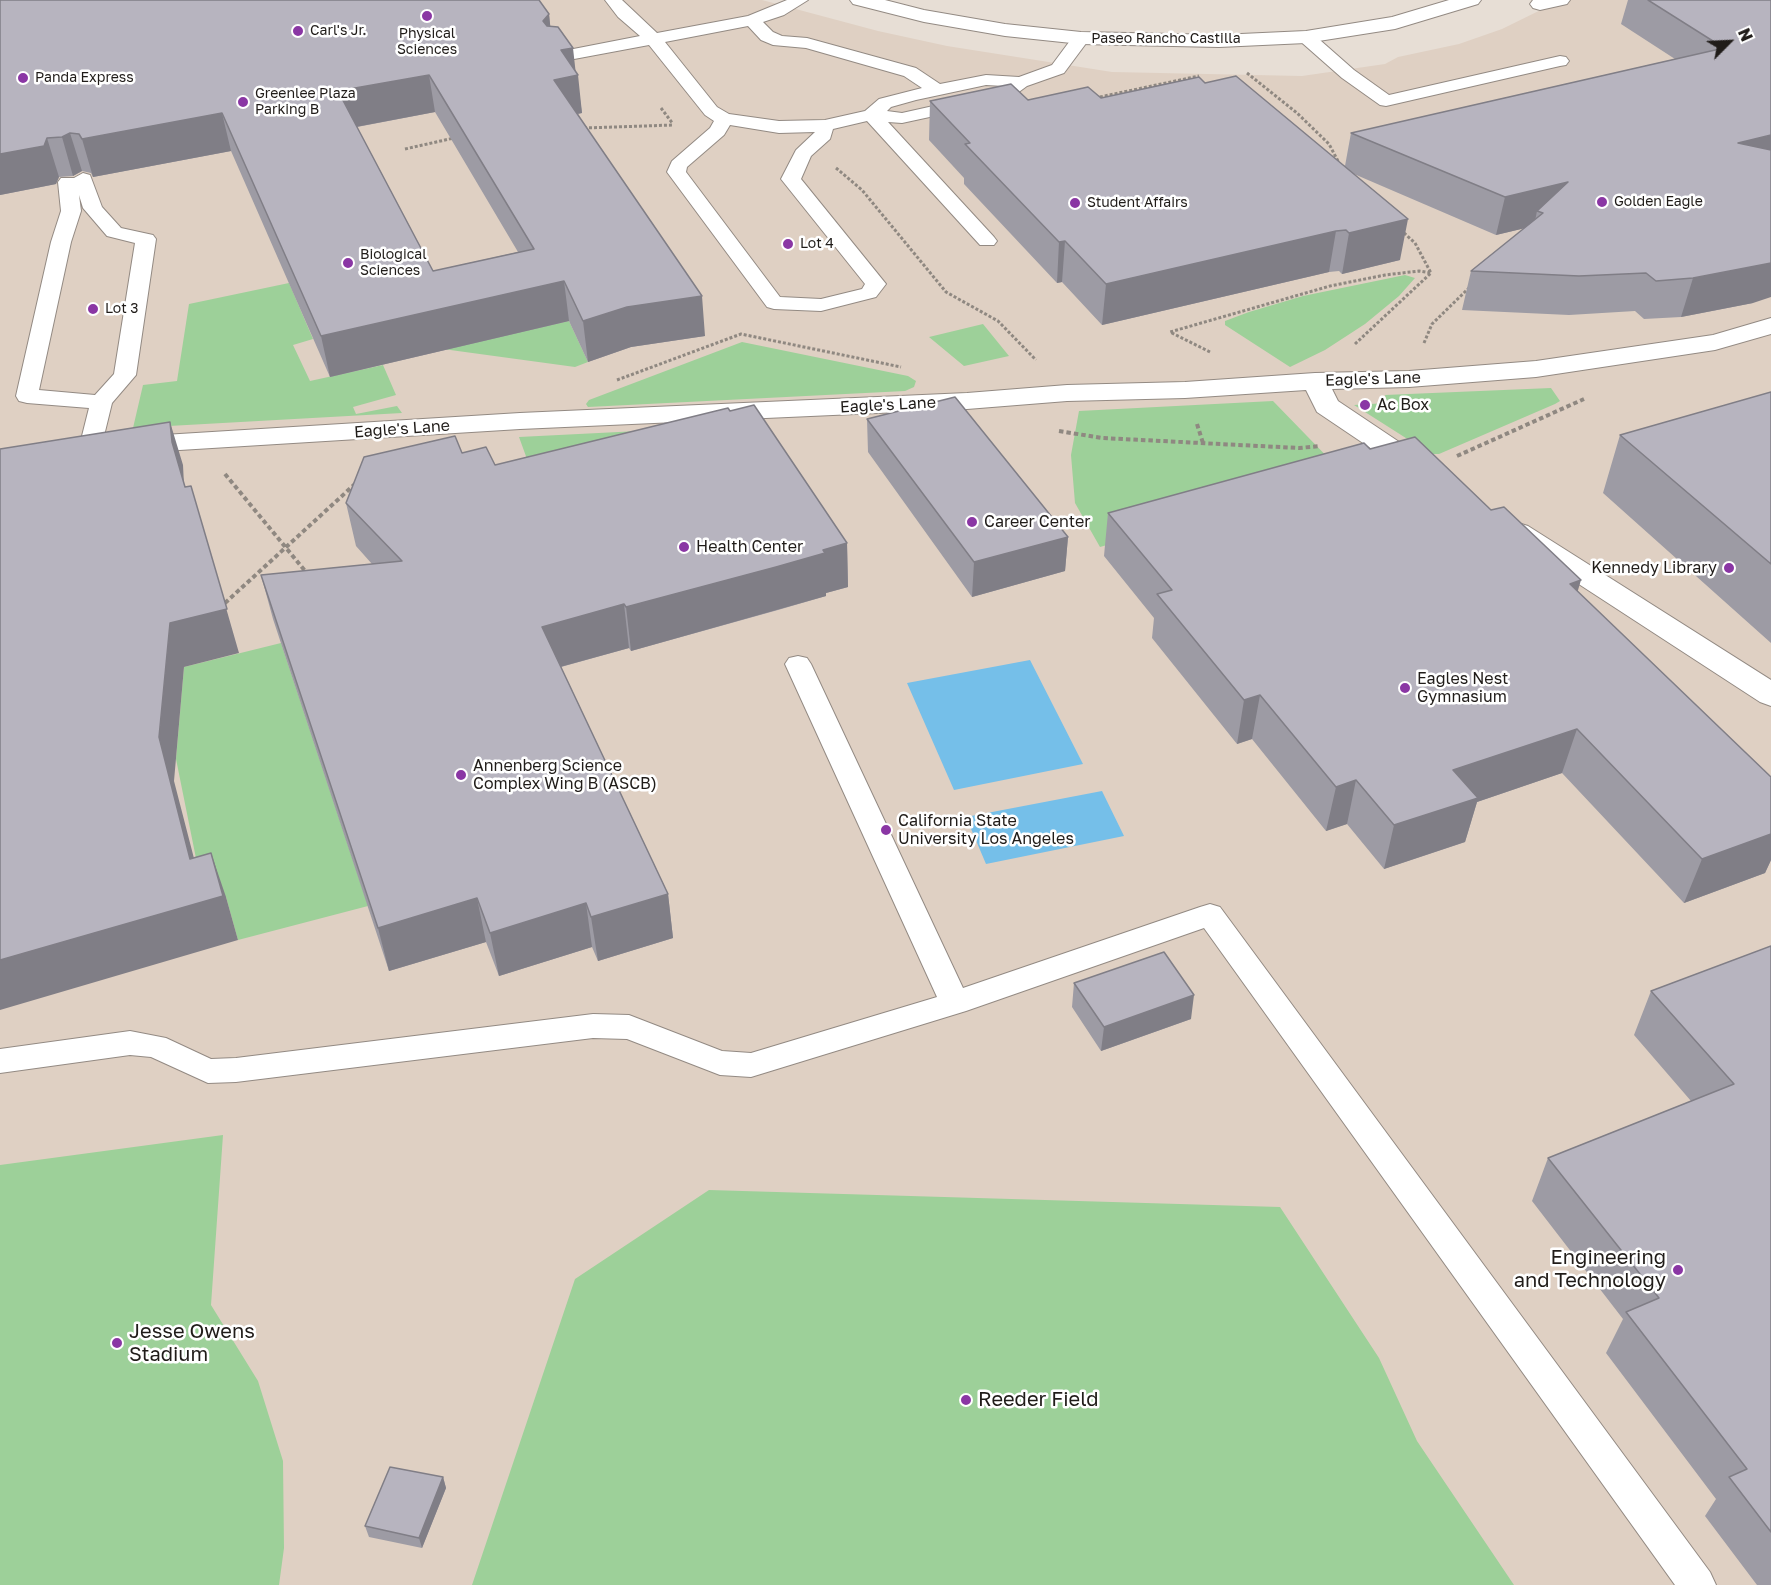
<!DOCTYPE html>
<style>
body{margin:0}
#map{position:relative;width:1771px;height:1585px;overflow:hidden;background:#e7ded5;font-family:"Golos Text",sans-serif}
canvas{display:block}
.north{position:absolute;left:1699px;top:12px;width:60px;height:60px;-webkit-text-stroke:4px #fff;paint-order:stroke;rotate:66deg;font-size:16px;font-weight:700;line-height:24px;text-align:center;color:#201c19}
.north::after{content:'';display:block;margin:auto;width:21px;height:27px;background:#201c19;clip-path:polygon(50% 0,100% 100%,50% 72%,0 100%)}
</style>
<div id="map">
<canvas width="1771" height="1585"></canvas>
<div class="north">N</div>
</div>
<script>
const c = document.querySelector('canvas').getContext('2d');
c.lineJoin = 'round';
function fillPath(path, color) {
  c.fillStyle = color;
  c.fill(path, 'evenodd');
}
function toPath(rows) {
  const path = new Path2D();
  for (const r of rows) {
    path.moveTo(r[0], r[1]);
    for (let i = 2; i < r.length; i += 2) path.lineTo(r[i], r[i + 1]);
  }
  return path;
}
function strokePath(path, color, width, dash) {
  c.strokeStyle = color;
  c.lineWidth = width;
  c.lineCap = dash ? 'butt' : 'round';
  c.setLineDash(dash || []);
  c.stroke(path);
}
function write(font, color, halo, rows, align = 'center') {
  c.font = font + ' "Golos Text",sans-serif';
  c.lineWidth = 5;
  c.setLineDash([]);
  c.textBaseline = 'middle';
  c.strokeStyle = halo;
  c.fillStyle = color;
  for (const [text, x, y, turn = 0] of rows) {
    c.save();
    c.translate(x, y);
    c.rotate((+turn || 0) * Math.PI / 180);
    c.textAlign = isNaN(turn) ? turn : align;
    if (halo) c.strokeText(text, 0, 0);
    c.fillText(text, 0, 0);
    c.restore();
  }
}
fillPath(toPath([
 [0,0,762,0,878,31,947,46,1112,72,1302,76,1385,64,1398,57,1459,44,1502,29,1561,0,1771,0,1771,1585,0,1585]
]), '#dfd0c3');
fillPath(toPath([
 [1405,275,1415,278,1399,296,1365,324,1325,350,1290,367,1225,325,1225,321,1249,312,1303,296],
 [289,283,313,339,293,345,310,381,383,365,396,395,353,407,356,414,397,406,402,413,133,428,143,385,177,381,189,304],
 [569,321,588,362,575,367,443,349],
 [983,324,1009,356,964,366,929,337],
 [742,342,908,376,916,381,914,387,905,391,588,407,586,404,589,400],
 [1551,388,1560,401,1555,404,1439,454,1431,454,1354,405,1387,403,1385,395],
 [1273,401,1339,469,1222,512,1100,547,1075,503,1071,455,1079,411],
 [718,427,535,481,519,437],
 [281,643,368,906,238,940,226,897,205,903,176,759,184,667],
 [223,1135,211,1305,258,1381,283,1461,284,1548,279,1585,0,1585,0,1165],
 [709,1190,1280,1207,1379,1358,1417,1441,1514,1585,472,1585,575,1279]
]), '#9dd099');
fillPath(toPath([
 [1030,660,1083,764,954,790,907,683],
 [1102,791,1124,836,986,864,966,817]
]), '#75bfe9');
const lane = toPath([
 [605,0,622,0,657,33,748,16,787,0,808,0,784,15,763,22,773,32,782,36,807,38,916,68,940,84,986,75,1019,77,1052,65,1075,34,1087,34,1090,38,1064,73,1027,86,1008,100,902,123,888,122,994,237,997,241,994,245,980,245,867,121,833,129,830,139,811,156,801,179,886,284,876,297,821,311,774,309,767,307,667,172,672,161,710,128,714,121,705,115,649,45,558,62,552,61,549,57,552,53,558,52,640,36,618,17,605,0],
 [748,26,761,40,773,45,806,48,904,76,922,88,879,99,865,111,825,120,779,121,729,114,717,107,665,42,748,26],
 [986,85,1004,86,996,92,902,113,887,111,891,107,916,100,986,85],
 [730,125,779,133,815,132,796,150,781,179,865,284,862,289,821,299,780,297,686,172,687,167,724,135,730,125],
 [1306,32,1312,33,1354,70,1389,95,1560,56,1566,57,1569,61,1566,65,1560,66,1386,106,1380,105,1342,78,1300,41,1297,37,1300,33,1306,32],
 [83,173,90,175,102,207,121,228,153,235,156,239,136,375,112,403,101,448,98,453,90,455,82,453,79,448,89,408,27,403,19,401,16,396,51,242,61,211,58,182,61,178,74,178,83,173],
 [79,195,83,208,107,236,135,243,114,374,95,395,39,390,71,242,81,211,79,195],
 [798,656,807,658,811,664,963,988,1200,907,1210,904,1220,907,1710,1572,1716,1585,1675,1585,1204,928,966,1011,751,1077,720,1075,627,1039,593,1038,236,1082,208,1083,151,1057,130,1055,0,1073,0,1049,130,1031,166,1038,211,1059,236,1058,593,1014,629,1015,722,1051,751,1053,937,997,785,664,789,658,798,656]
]);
const street = toPath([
 [1533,0,1570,0,1567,4,1540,10,1533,8,1530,4,1533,0],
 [1771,318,1771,334,1715,350,1536,377,1409,387,1332,389,1338,401,1432,464,1436,470,1432,476,1422,478,1412,476,1317,412,1306,390,1185,398,1067,401,967,409,520,429,131,453,121,451,117,445,121,439,131,437,520,413,967,393,1067,385,1185,382,1315,373,1409,371,1536,361,1713,335,1771,318],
 [1518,523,1528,526,1771,680,1771,706,1760,702,1508,538,1504,532,1508,526,1518,523]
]);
const secondary = toPath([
 [850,0,885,0,924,10,1005,24,1081,32,1219,35,1306,31,1392,17,1449,0,1481,0,1478,4,1395,29,1306,43,1219,47,1081,44,1005,36,924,22,853,4,850,0]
]);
strokePath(lane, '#938a83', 2);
strokePath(street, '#938a83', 2);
strokePath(secondary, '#938a83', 2);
strokePath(toPath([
 [1247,73,1297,113,1329,144,1339,163],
 [1095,98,1199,76],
 [661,108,673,124],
 [584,128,673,125],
 [405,149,454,138],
 [836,168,862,190,946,292,998,321,1036,360],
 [1424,343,1432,324,1470,287],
 [1355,344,1431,273,1415,243,1403,232],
 [1210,352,1170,332,1330,286,1385,275,1419,271,1431,273],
 [617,380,741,334,901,367]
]), '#8f8881', 3, [3, 2]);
strokePath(toPath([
 [1197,424,1203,443],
 [1059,431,1102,438,1299,448,1320,446],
 [1457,456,1584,399],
 [225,474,306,572],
 [225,603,355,484]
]), '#8f8881', 4, [4.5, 3]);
fillPath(lane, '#fff');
fillPath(street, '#fff');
fillPath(secondary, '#fff');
fillPath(toPath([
 [0,0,549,14,550,26,576,72,582,113,578,114,705,336,631,347,588,362,569,321,330,377,231,151,93,177,91,173,82,171,73,176,59,177,56,184,0,195],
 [435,112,518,252,433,271,357,127],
 [1628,0,1771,0,1753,303,1681,317,1644,319,1635,311,1569,315,1462,310,1471,271,1525,228,1496,235,1354,174,1400,260,1342,274,1339,271,1329,272,1102,325,1062,282,1057,283,964,184,964,178,929,140,930,101,1101,98,1205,83,1345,166,1351,133,1675,59,1621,24],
 [1771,392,1771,643,1603,493,1620,435],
 [867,419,1068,537,1065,571,972,597,868,452],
 [1370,449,1491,510,1578,592,1771,777,1771,860,1765,873,1684,903,1562,773,1477,802,1465,842,1384,869,1347,824,1326,831,1252,739,1237,744,1152,638,1154,618,1104,556,1108,513],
 [462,453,495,465,847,543,848,587,826,593,826,596,778,610,631,651,629,648,561,667,668,894,673,938,598,961,592,947,499,976,486,942,389,971,273,619,261,575,372,564,356,546,346,503],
 [1771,946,1771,1585,1757,1585,1705,1516,1716,1499,1606,1353,1623,1319,1532,1201,1548,1158,1691,1101,1634,1035,1651,991],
 [1074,983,1191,1019,1101,1051,1072,1007],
 [443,1477,446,1488,422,1548,369,1537,365,1526]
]), '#9d9ba4');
fillPath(toPath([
 [549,14,553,51,543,21],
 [573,48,576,75,578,75,582,113,559,117,554,80,561,50],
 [429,75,435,112,345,129,338,91],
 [222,113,231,151,93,177,82,139],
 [70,133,82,171,73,176,62,137],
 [1771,135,1771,170,1738,143],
 [47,138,59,177,56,184,0,195,0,154],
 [1568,182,1537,211,1534,226,1496,235,1505,197],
 [1408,219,1400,260,1342,274,1349,233],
 [1336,231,1329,272,1102,325,1106,284],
 [1065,241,1062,282,1057,283,1059,242],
 [1771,263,1771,297,1753,303,1681,317,1693,278],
 [564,281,569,321,330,377,321,336],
 [702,296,705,336,631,347,588,362,583,321,627,307],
 [170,422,183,465,184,485,172,442],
 [191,486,239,653,184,667,174,781,205,901,211,853,226,897,238,940,0,1010,0,960,190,859,159,737,170,623],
 [1068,537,1065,571,972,597,974,562],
 [847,543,848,587,826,593,826,596,631,651,626,607],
 [1581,580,1568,624,1570,584],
 [624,604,629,648,549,670,542,627],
 [1260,695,1252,739,1237,744,1244,700],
 [1577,729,1562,773,1477,802,1465,842,1384,869,1394,825,1453,770],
 [1356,780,1347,824,1326,831,1336,787],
 [1771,825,1771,860,1765,873,1684,903,1702,859],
 [668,894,673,938,598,961,591,917],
 [477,898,486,942,389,971,378,928],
 [586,903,592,947,499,976,490,933],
 [1194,995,1191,1019,1101,1051,1104,1027],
 [443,1477,446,1488,422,1548,419,1538]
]), '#807e86');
const building = toPath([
 [0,0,539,0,549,14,543,21,547,26,558,27,573,48,561,50,578,75,554,80,702,296,627,307,583,321,564,281,321,336,222,113,82,139,79,134,70,133,62,137,47,138,44,146,0,154,0,0],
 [429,75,534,249,433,271,338,91,429,75],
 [1648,0,1771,0,1771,135,1738,143,1771,150,1771,263,1693,278,1656,281,1646,273,1579,276,1471,271,1543,213,1537,211,1568,182,1505,197,1351,133,1724,48,1648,0],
 [1236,76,1408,219,1349,233,1346,230,1336,231,1106,284,1065,241,1059,242,965,144,970,143,930,101,1011,84,1028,100,1088,87,1101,98,1199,77,1205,83,1236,76],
 [1771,392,1771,564,1620,435,1771,392],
 [955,397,1068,537,974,562,867,419,955,397],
 [754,405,847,543,823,550,825,553,776,567,626,607,624,604,542,627,668,894,591,917,586,903,490,933,477,898,378,928,261,575,402,561,346,503,364,457,455,436,462,453,486,447,495,465,728,408,730,411,754,405],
 [170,422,172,442,185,487,191,486,227,609,170,623,159,737,190,859,211,853,223,896,0,960,0,449,170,422],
 [1415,437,1491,510,1504,507,1581,580,1570,584,1771,777,1771,834,1702,859,1577,729,1453,770,1478,798,1394,825,1356,780,1336,787,1260,695,1244,700,1157,594,1172,590,1108,513,1364,443,1370,449,1415,437],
 [1771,946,1771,1532,1729,1477,1747,1469,1626,1312,1659,1298,1548,1158,1734,1084,1651,991,1771,946],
 [1164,952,1194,995,1104,1027,1074,983,1164,952],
 [390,1467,443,1477,419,1538,365,1526,390,1467]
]);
fillPath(building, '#b7b4bf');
strokePath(building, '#807e86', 1.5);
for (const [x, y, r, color] of [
 [427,16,6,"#8a36a4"],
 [298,31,6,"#8a36a4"],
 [23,78,6,"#8a36a4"],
 [243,102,6,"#8a36a4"],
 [1602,202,6,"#8a36a4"],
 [1075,203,6,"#8a36a4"],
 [788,244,6,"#8a36a4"],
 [348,263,6,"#8a36a4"],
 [93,309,6,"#8a36a4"],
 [1365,405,6,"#8a36a4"],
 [972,522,6,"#8a36a4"],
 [684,547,6,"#8a36a4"],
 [1729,568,6,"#8a36a4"],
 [1405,688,6,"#8a36a4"],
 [461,775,6,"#8a36a4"],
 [886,830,6,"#8a36a4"],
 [1678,1270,6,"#8a36a4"],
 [117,1343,6,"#8a36a4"],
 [966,1400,6,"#8a36a4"]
]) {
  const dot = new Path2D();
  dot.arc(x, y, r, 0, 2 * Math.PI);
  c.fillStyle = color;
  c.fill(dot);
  strokePath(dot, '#fff', 2);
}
write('14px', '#201c19', '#fff', [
 ["Carl's Jr.",310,31],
 ["Physical",427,34,"center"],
 ["Sciences",427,50,"center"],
 ["Panda Express",35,78],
 ["Greenlee Plaza",255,94],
 ["Parking B",255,110],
 ["Golden Eagle",1614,202],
 ["Student Affairs",1087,203],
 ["Lot 4",800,244],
 ["Biological",360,255],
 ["Sciences",360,271],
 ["Lot 3",105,309]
], 'left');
write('14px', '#201c19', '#fff', [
 ["Paseo Rancho Castilla",1166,39]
]);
write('16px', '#201c19', '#fff', [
 ["Eagle's Lane",1373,379,-2],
 ["Eagle's Lane",888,405,-3],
 ["Eagle's Lane",402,429,-4]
]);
write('16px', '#201c19', '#fff', [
 ["Ac Box",1377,405],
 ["Career Center",984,522],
 ["Health Center",696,547],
 ["Kennedy Library",1717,568,"right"],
 ["Eagles Nest",1417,679],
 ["Gymnasium",1417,697],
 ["Annenberg Science",473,766],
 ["Complex Wing B (ASCB)",473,784],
 ["California State",898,821],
 ["University Los Angeles",898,839]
], 'left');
write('20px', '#201c19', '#fff', [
 ["Engineering",1666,1258,"right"],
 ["and Technology",1666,1281,"right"],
 ["Jesse Owens",129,1332],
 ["Stadium",129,1355],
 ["Reeder Field",978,1400]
], 'left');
</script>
